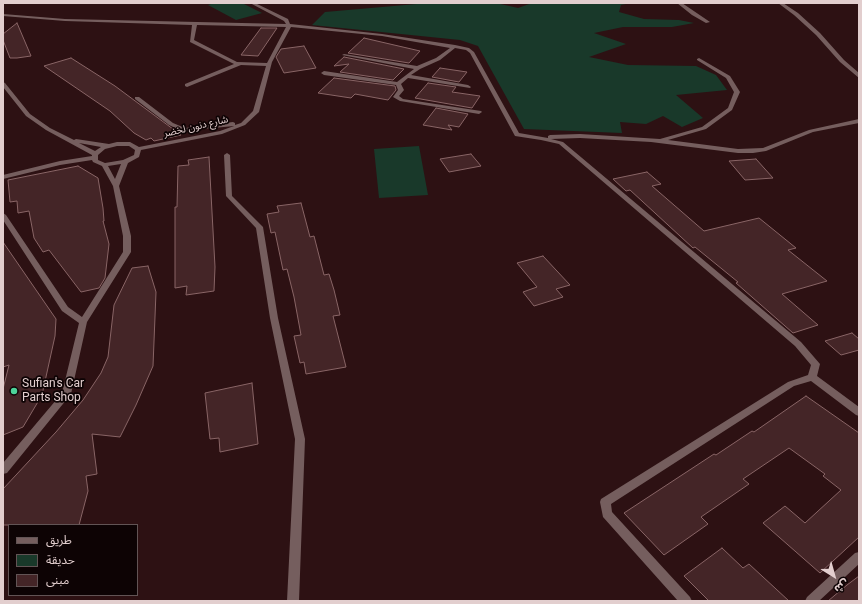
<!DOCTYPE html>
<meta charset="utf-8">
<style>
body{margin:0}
#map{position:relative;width:862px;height:604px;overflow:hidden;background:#2d1113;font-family:Roboto,"Noto Sans Arabic",sans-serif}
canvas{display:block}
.frame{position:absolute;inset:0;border:4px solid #e2cece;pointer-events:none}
.legend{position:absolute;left:8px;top:524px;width:130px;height:72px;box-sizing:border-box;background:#0d0304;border:1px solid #625455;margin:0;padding:5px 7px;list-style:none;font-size:12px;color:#e2cece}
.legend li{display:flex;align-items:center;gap:8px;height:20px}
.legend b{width:20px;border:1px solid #625455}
.north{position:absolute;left:814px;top:556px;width:40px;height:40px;-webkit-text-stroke:3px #0d0304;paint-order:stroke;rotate:143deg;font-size:11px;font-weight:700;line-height:16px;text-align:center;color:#e2cece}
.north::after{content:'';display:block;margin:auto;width:14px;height:18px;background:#e2cece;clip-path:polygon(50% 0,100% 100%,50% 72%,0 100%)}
</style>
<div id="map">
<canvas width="862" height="604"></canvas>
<div class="frame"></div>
<ul class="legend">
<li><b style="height:5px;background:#755e5e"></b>طريق</li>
<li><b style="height:11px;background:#19392a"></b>حديقة</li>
<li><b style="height:11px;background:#442527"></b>مبنى</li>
</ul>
<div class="north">ش</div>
</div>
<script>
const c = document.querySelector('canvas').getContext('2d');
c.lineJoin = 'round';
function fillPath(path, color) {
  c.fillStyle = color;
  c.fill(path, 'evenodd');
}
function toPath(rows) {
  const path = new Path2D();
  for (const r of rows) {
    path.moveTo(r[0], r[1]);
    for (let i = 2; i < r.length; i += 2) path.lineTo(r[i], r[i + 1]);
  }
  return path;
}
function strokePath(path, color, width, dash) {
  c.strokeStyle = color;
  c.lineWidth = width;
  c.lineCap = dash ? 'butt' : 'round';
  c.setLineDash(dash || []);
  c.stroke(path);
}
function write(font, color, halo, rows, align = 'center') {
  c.font = font + ' Roboto,"Noto Sans Arabic",sans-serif';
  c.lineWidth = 3.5;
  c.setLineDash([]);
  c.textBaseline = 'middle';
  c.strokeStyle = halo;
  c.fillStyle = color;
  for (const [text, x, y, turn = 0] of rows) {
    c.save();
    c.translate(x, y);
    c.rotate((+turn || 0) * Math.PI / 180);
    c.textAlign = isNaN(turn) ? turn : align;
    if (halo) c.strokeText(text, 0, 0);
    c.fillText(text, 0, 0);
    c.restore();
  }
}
fillPath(toPath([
 [214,3,242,3,262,13,236,20,208,5],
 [428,3,496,3,518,8,532,3,631,3,621,5,619,12,644,19,679,20,694,23,672,27,623,27,594,33,626,44,589,57,628,65,696,66,716,75,727,90,676,95,703,118,682,127,663,116,646,124,620,122,622,133,524,129,478,46,460,40,312,25,325,12],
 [419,146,428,195,379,198,374,149]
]), '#19392a');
const building = toPath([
 [17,23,31,56,17,58,10,58,3,40,3,34,17,23],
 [261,28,277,28,258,56,241,55,261,28],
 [364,38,420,51,409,63,348,53,364,38],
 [304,46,316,68,284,73,276,57,281,49,304,46],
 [344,57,404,69,393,80,340,72,349,64,334,66,344,57],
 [71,58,115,86,181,135,154,141,151,138,146,140,134,133,110,111,44,66,71,58],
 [440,68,467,72,459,82,432,77,440,68],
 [334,78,395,86,396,90,388,100,355,94,351,98,318,93,334,78],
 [428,83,456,87,452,92,480,96,472,108,415,98,428,83],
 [436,108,468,114,459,127,448,125,452,130,423,125,436,108],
 [471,154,481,166,449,172,440,159,471,154],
 [209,157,215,267,214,291,186,295,187,286,175,288,175,207,177,207,178,166,189,165,188,160,209,157],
 [756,159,773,178,745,180,729,161,756,159],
 [78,166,98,178,103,208,104,221,103,221,109,244,105,278,99,288,81,292,49,250,43,252,34,238,29,211,18,213,17,201,10,202,8,180,78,166],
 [647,172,661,184,652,186,704,231,759,218,796,248,788,250,827,281,782,294,818,325,793,333,736,283,738,282,695,247,693,248,630,190,626,191,613,179,647,172],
 [301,203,310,237,314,236,324,275,329,274,334,290,340,315,333,316,346,367,306,374,304,362,300,363,294,336,301,335,294,297,287,269,283,270,275,232,271,233,267,214,279,212,277,206,301,203],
 [3,242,56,319,55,336,42,395,23,427,3,435,3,389,9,365,3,367,3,242],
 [543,256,570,285,556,289,563,297,534,306,523,292,537,287,517,263,543,256],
 [148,266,156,292,153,366,136,405,120,437,92,434,97,474,86,476,88,491,79,525,3,525,3,489,56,432,83,400,101,373,108,357,114,305,132,268,148,266],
 [852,333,859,339,859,350,841,355,825,341,852,333],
 [252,383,258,444,220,452,219,438,210,439,205,393,252,383],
 [806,396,859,433,859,537,820,573,763,523,785,506,805,523,841,490,823,476,825,474,789,448,743,479,749,484,701,517,708,524,664,555,624,513,714,454,716,455,752,431,754,432,806,396],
 [722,548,743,568,749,564,789,601,709,601,684,576,722,548],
 [859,576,859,601,828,601,847,585,859,576]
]);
fillPath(building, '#442527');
strokePath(building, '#896566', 1);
fillPath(toPath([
 [250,3,255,3,288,19,290,24,382,34,455,45,469,48,474,52,519,133,548,138,548,136,550,135,580,134,660,139,702,127,728,108,734,92,726,78,697,60,697,59,699,58,730,76,740,92,732,110,706,129,668,140,738,149,763,148,809,130,859,119,859,123,813,132,766,151,753,153,738,153,651,142,580,138,551,139,563,142,801,342,820,364,817,376,859,407,859,416,856,415,811,381,794,386,611,504,612,512,690,597,692,601,678,601,603,517,600,502,601,499,788,382,808,375,811,365,795,346,559,144,541,140,515,136,470,53,466,50,455,48,440,60,420,69,411,75,468,85,471,87,470,88,408,78,401,84,404,90,399,96,403,99,481,111,482,112,479,114,400,101,393,97,398,90,396,85,324,75,321,73,324,71,397,82,414,69,342,55,344,54,417,66,436,58,450,48,382,36,291,27,272,62,259,112,245,125,222,134,141,150,139,157,128,163,119,186,131,236,131,252,87,322,71,394,7,473,3,474,3,463,62,393,79,323,62,311,3,220,3,213,6,215,68,307,82,317,123,252,123,236,113,186,102,166,93,162,92,160,60,165,3,179,3,175,60,161,92,156,92,155,46,130,26,116,3,87,3,82,5,83,30,114,50,128,74,140,76,139,109,144,117,142,130,142,139,147,220,131,234,126,182,131,169,125,135,99,135,97,139,97,173,123,185,128,233,122,235,123,235,125,241,123,253,111,266,66,241,65,187,87,185,86,185,84,234,64,190,42,192,25,65,21,3,16,3,14,65,19,286,24,284,21,250,3],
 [197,25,286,27,267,63,237,62,194,40,197,25],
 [79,143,101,147,95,151,79,143],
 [117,146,129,146,135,150,134,155,123,160,105,163,98,160,98,155,105,149,117,146],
 [121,164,115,179,108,166,121,164],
 [677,3,682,3,710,22,706,23,692,15,677,3],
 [778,3,783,3,798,13,820,33,844,60,859,73,859,78,840,62,816,35,794,15,778,3],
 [227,153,230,155,232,196,263,227,278,318,305,439,299,601,287,601,295,439,270,318,256,228,226,196,224,155,227,153],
 [859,552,859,564,819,601,805,601,807,597,855,553,859,552]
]), '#755e5e');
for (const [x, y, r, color] of [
 [14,391,4,"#4dd39a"]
]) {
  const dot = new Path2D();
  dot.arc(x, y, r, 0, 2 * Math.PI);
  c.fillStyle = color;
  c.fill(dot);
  strokePath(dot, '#0d0304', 1.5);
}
write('10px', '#e2cece', '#0d0304', [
 ["شارع دنون لخضر",196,127,-13]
]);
write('12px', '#e2cece', '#0d0304', [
 ["Sufian's Car",22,384],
 ["Parts Shop",22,398]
], 'left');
</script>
